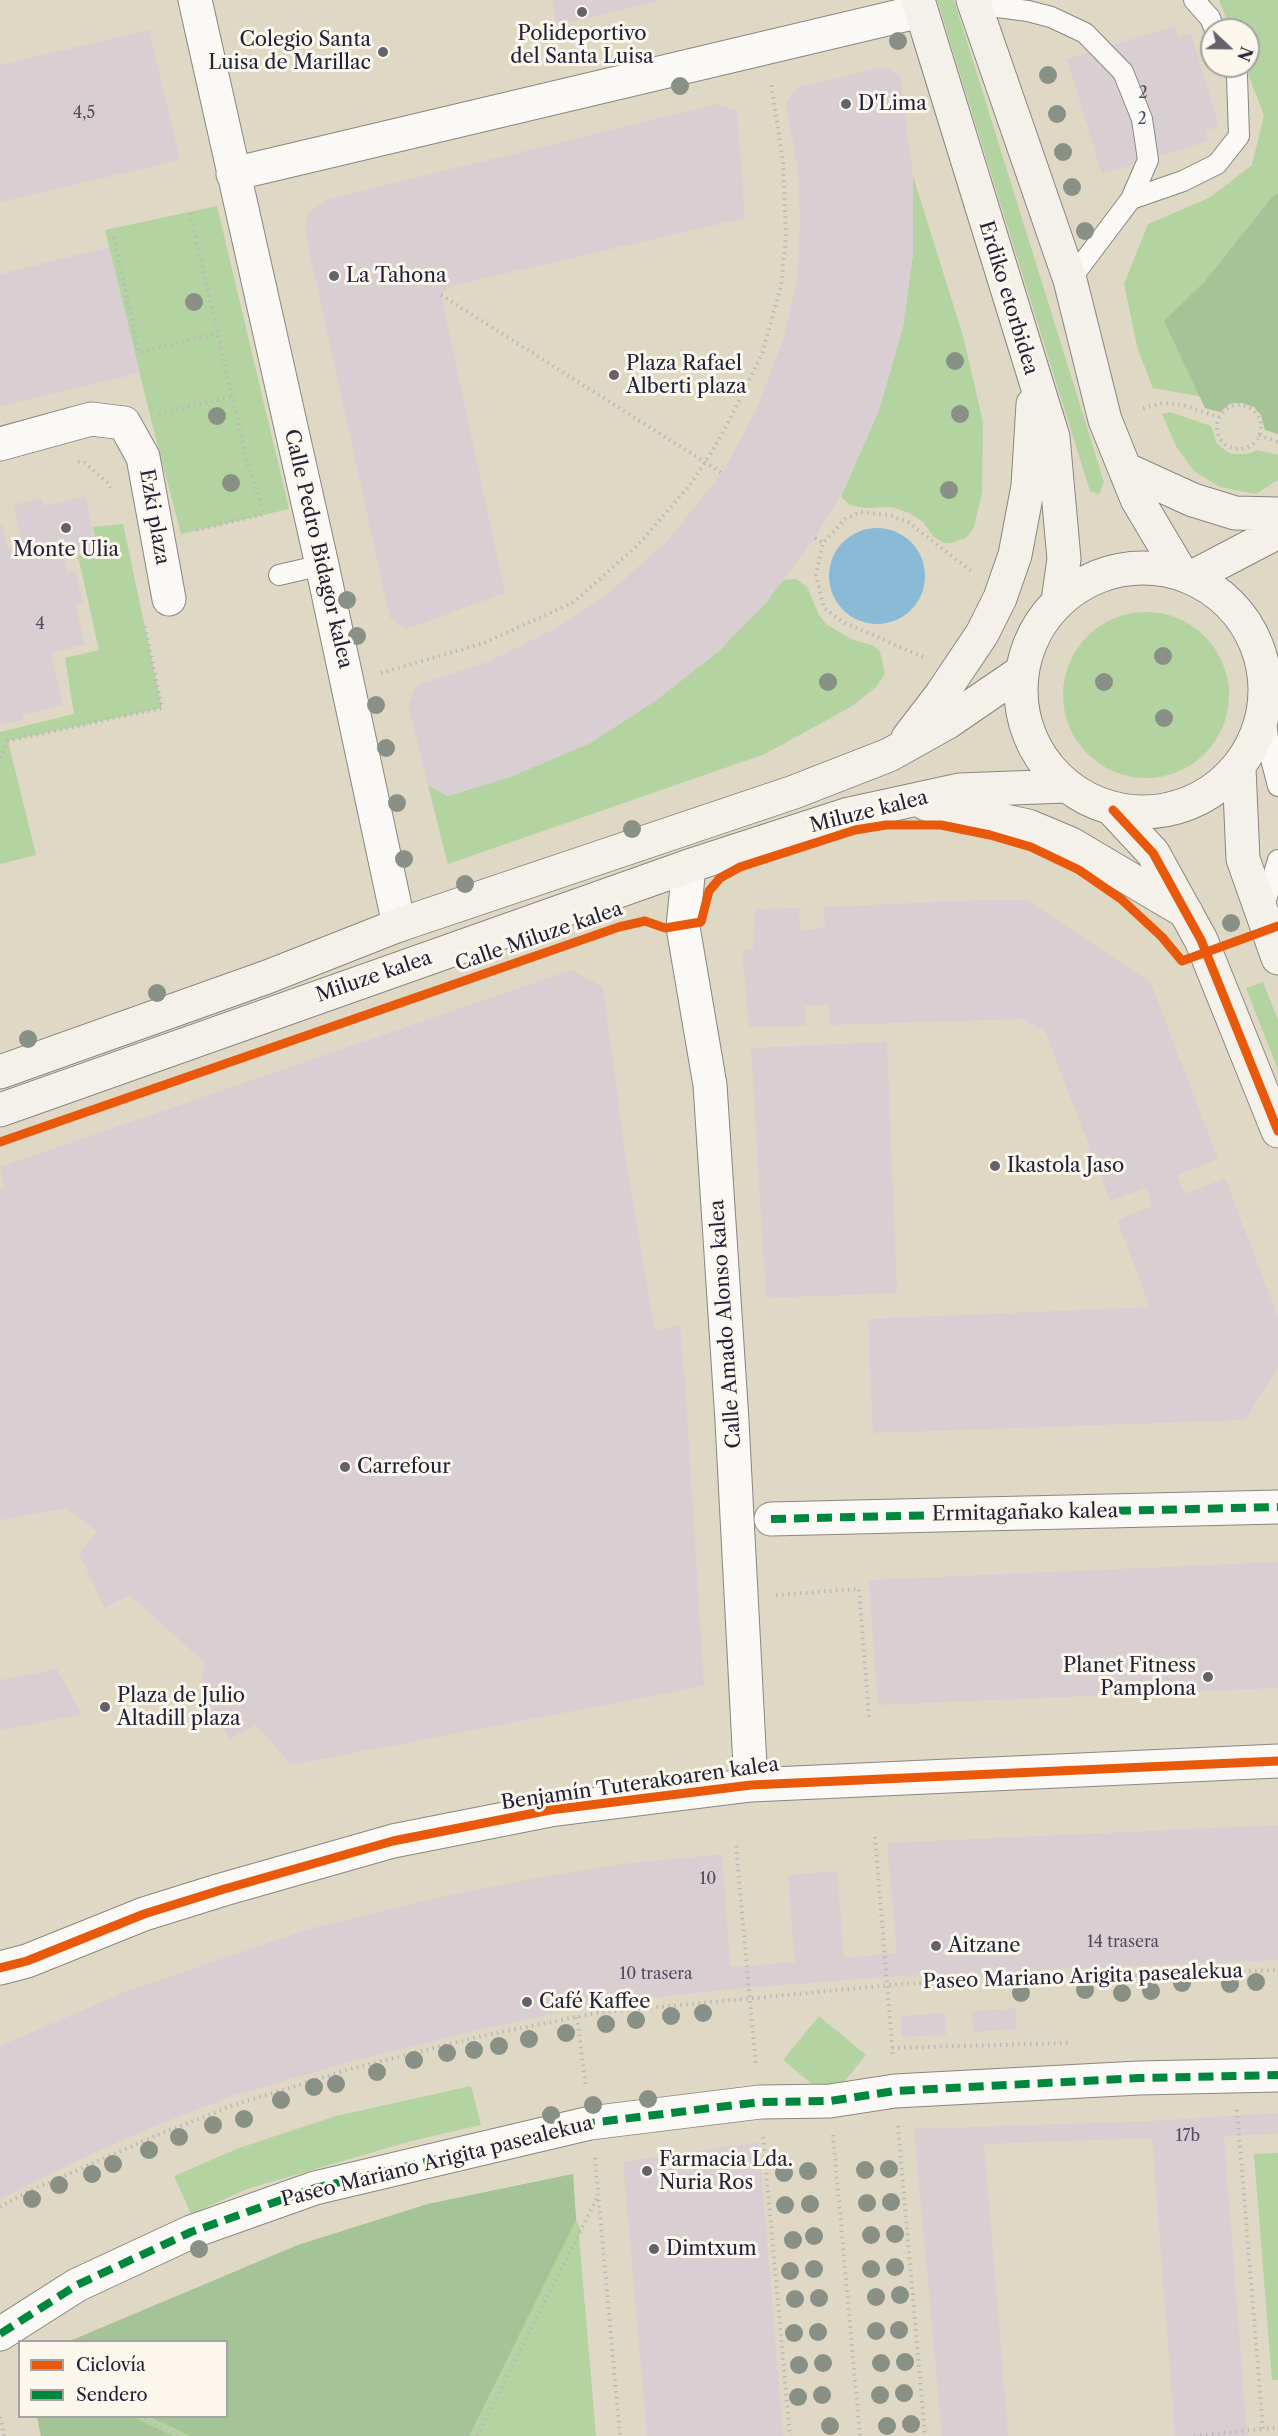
<!DOCTYPE html>
<meta charset="utf-8">
<style>
body{margin:0}
#map{position:relative;width:1278px;height:2436px;overflow:hidden;background:#dfd8c4;font-family:"Libre Caslon Text",serif}
canvas{display:block}
.legend{position:absolute;left:18px;top:2340px;width:210px;height:78px;box-sizing:border-box;background:#fbf7ec;border:2px solid #a4a2a5;margin:0;padding:8px 10px;list-style:none;font-size:18px;color:#22223b}
.legend li{display:flex;align-items:center;gap:12px;height:30px}
.legend b{width:30px;border:2px solid #a4a2a5}
.north{position:absolute;left:1200px;top:18px;width:60px;height:60px;box-sizing:border-box;background:#fbf7ec;border:2px solid #a4a2a5;border-radius:50%;rotate:112deg;font-size:16px;font-weight:700;line-height:24px;text-align:center;color:#22223b}
.north::after{content:'';display:block;margin:auto;width:21px;height:27px;background:#64626b;clip-path:polygon(50% 0,100% 100%,50% 72%,0 100%)}
</style>
<div id="map">
<canvas width="1278" height="2436"></canvas>
<ul class="legend">
<li><b style="height:8px;background:#e8590c"></b>Ciclovía</li>
<li><b style="height:8px;background:#00873e"></b>Sendero</li>
</ul>
<div class="north">N</div>
</div>
<script>
const c = document.querySelector('canvas').getContext('2d');
c.lineJoin = 'round';
function fillPath(path, color) {
  c.fillStyle = color;
  c.fill(path, 'evenodd');
}
function toPath(rows) {
  const path = new Path2D();
  for (const r of rows) {
    if (r.length === 3) {
      path.moveTo(r[0] + r[2], r[1]);
      path.arc(r[0], r[1], r[2], 0, 2 * Math.PI);
      continue;
    }
    path.moveTo(r[0], r[1]);
    for (let i = 2; i < r.length; i += 2) path.lineTo(r[i], r[i + 1]);
  }
  return path;
}
function strokePath(path, color, width, dash) {
  c.strokeStyle = color;
  c.lineWidth = width;
  c.lineCap = dash ? 'butt' : 'round';
  c.setLineDash(dash || []);
  c.stroke(path);
}
function write(font, color, halo, rows, align = 'center') {
  c.font = font + ' "Libre Caslon Text",serif';
  c.lineWidth = 6;
  c.setLineDash([]);
  c.textBaseline = 'middle';
  c.strokeStyle = halo;
  c.fillStyle = color;
  for (const [text, x, y, turn = 0] of rows) {
    c.save();
    c.translate(x, y);
    c.rotate((+turn || 0) * Math.PI / 180);
    c.textAlign = isNaN(turn) ? turn : align;
    if (halo) c.strokeText(text, 0, 0);
    c.fillText(text, 0, 0);
    c.restore();
  }
}
fillPath(toPath([
 [937,0,954,0,1104,482,1099,494,1090,491],
 [1219,0,1278,0,1278,193,1272,197,1204,282,1164,321,1203,397,1153,388,1138,350,1124,284,1148,224,1209,198,1252,165,1264,115,1245,66,1248,66,1248,30,1231,30],
 [913,176,963,336,983,422,982,492,974,527,966,538,951,543,944,543,933,536,923,522,909,513,892,507,865,508,850,505,841,497,879,410,903,327,913,254],
 [217,206,289,509,181,534,150,416,105,230],
 [1170,412,1211,426,1217,444,1231,454,1247,454,1258,450,1278,455,1278,480,1256,494,1220,487,1194,471,1177,448,1162,414],
 [123,524,162,708,8,741,36,855,0,864,0,732,74,714,65,658,99,650,78,556,98,551,93,527],
 [796,579,807,587,819,615,826,624,851,639,874,646,880,652,885,674,876,687,852,706,765,754,448,864,428,785,448,796,510,777,590,743,655,701,719,651,784,580],
 [1146,695,83],
 [1263,982,1278,1020,1278,1070,1246,988],
 [819,2016,866,2055,830,2099,783,2060],
 [471,2086,481,2125,411,2141,247,2189,191,2214,174,2176,239,2148,336,2116],
 [1278,2153,1278,2380,1272,2380,1254,2154],
 [573,2174,576,2220,581,2230,579,2237,596,2436,41,2436,37,2417,226,2416,226,2342,70,2341,298,2245,428,2204]
]), '#b3d3a1');
fillPath(toPath([
 [1278,193,1278,434,1265,430,1261,415,1254,407,1242,403,1231,403,1220,412,1205,408,1164,321,1204,282,1272,197],
 [573,2174,576,2220,469,2436,191,2436,150,2417,226,2416,226,2342,70,2341,298,2245,428,2204],
 [37,2417,133,2417,173,2436,41,2436]
]), '#a4c397');
fillPath(toPath([
 [877,576,48]
]), '#8abbd6');
fillPath(toPath([
 [552,0,659,0,659,1,557,25],
 [1175,26,1178,37,1191,34,1219,126,1205,131,1208,141,1102,174,1067,59],
 [149,30,180,160,0,202,0,65],
 [883,67,900,75,913,176,913,254,903,327,879,410,844,489,815,538,765,604,719,651,655,701,590,743,510,777,447,796,428,785,408,705,417,685,488,662,556,628,610,592,669,539,722,473,755,413,784,337,797,280,800,224,798,171,786,102,798,87],
 [717,104,737,111,745,218,451,286,441,295,505,593,406,629,390,618,305,231,309,212,329,199],
 [109,247,140,373,0,406,0,274],
 [85,496,98,551,64,559,67,573,75,571,83,602,75,604,85,645,51,653,63,705,22,715,23,720,0,725,0,525,2,525,8,549,23,546,13,505,42,498,44,506],
 [984,900,1027,900,1151,983,1218,1159,1177,1175,1185,1194,1225,1178,1278,1317,1278,1368,1245,1420,873,1433,868,1319,1150,1307,1117,1220,1152,1206,1146,1188,1110,1201,1045,1031,1023,1019,830,1025,829,1005,805,1006,806,1026,749,1027,742,950,753,949,755,909,799,908,800,930,825,928,824,907],
 [571,970,603,987,628,1175,655,1331,680,1325,685,1384,704,1686,291,1765,256,1725,229,1739,200,1689,205,1663,130,1595,104,1608,79,1553,97,1532,67,1508,0,1520,0,1189,5,1188,0,1167],
 [887,1042,897,1293,766,1298,751,1048],
 [1278,1562,1278,1688,878,1705,869,1580],
 [57,1669,82,1715,0,1730,0,1680],
 [1278,1825,1278,1960,898,1976,732,1989,596,2004,474,2031,353,2061,233,2096,159,2124,74,2162,0,2199,0,2046,125,1992,309,1929,440,1897,531,1879,630,1863,722,1854,730,1967,795,1962,788,1875,837,1871,844,1958,897,1953,887,1843],
 [1016,2008,1017,2029,973,2032,972,2011],
 [945,2013,946,2035,902,2037,901,2016],
 [1278,2113,1278,2134,1224,2136,1247,2436,1175,2436,1152,2138,984,2144,1008,2436,942,2436,914,2129,1151,2121],
 [759,2142,783,2436,647,2436,623,2162]
]), '#d9cfd3');
const lane = toPath([
 [1194,0,1210,18,1215,30],
 [975,4,1028,11,1051,17,1085,33,1123,72,1142,119,1148,160,1131,199,1070,280],
 [1131,199,1183,181,1217,164,1239,136,1237,76,1232,66],
 [279,575,322,565],
 [1264,709,1271,759,1278,786],
 [1263,910,1278,860]
]);
const street = toPath([
 [195,0,322,565,399,925],
 [233,174,921,11],
 [0,444,91,419,124,423,143,457,169,599],
 [689,866,683,927,710,1085,732,1421,751,1785],
 [771,1519,1278,1507],
 [0,1968,27,1961,144,1914,221,1890,393,1841,550,1810,751,1785,1278,1761],
 [0,2334,77,2285,191,2232,315,2188,590,2123,760,2102,830,2101,895,2091,1139,2078,1278,2075]
]);
const secondary = toPath([
 [918,0,1053,437,1064,559,1058,601],
 [973,0,1070,280,1105,420,1137,499,1181,573],
 [1125,469,1193,500,1235,513,1278,514],
 [1143,690,122],
 [1192,577,1278,532],
 [908,738,941,695,982,634,1000,598,1015,555,1028,486,1033,404],
 [1239,768,1243,859,1278,958],
 [926,804,1028,826,1071,844,1186,912],
 [1113,810,1153,853,1201,940,1278,1131],
 [0,1072,267,977,399,925,794,792,889,755,948,722,1021,672],
 [0,1110,689,866,849,814,959,790,1066,786]
]);
strokePath(lane, '#8a8680', 22);
strokePath(street, '#8a8680', 35);
strokePath(secondary, '#8a8680', 35);
strokePath(toPath([
 [190,213,247,461,264,514,193,531],
 [114,237,139,352,218,333],
 [441,295,722,473],
 [1239,427,22],
 [1143,408,1163,403,1183,405,1219,417],
 [159,414,233,396],
 [1259,435,1278,442],
 [78,462,85,463,109,484,110,488],
 [815,538,823,543],
 [923,657,843,622,824,608,816,575,823,543,845,519,861,512,890,515,908,522,971,571],
 [381,673,484,643,574,602,638,545,690,485,705,462,724,431,762,354,781,286,786,236,783,162,771,83],
 [0,758,8,741,162,708,145,626],
 [776,1595,859,1589,869,1717],
 [875,1837,893,2056],
 [736,1846,756,2067],
 [577,2017,586,2088],
 [892,2048,1068,2043],
 [1237,2110,1263,2429,1278,2427],
 [898,2126,925,2436],
 [833,2135,860,2436],
 [763,2137,790,2436],
 [595,2158,620,2436],
 [0,2207,25,2193,160,2134,234,2105,354,2068,477,2037,596,2013,902,1984,1278,1970],
 [139,2416,179,2436],
 [0,2417,4,2436],
 [477,2436,598,2196],
 [1194,2436,1263,2429]
]), '#bab9b8', 4, [1.5, 4.5]);
strokePath(lane, '#faf9f6', 20);
strokePath(street, '#faf9f6', 33);
strokePath(secondary, '#f4f1eb', 33);
strokePath(toPath([
 [771,1519,1278,1507],
 [0,2334,77,2285,191,2232,315,2188,590,2123,760,2102,830,2101,895,2091,1139,2078,1278,2075]
]), '#00873e', 8, [15, 8]);
strokePath(toPath([
 [1113,810,1153,853,1201,940,1278,1131],
 [0,1142,619,927,645,921,665,928,701,922,709,891,720,878,740,867,855,830,886,825,941,825,990,835,1031,847,1079,870,1121,899,1162,937,1182,961,1278,926],
 [0,1968,27,1961,144,1914,221,1890,393,1841,550,1810,751,1785,1278,1761]
]), '#e8590c', 9);
c.fillStyle = '#899085';
for (const [x, y] of [
 [898,41],
 [1048,75],
 [680,86],
 [1057,114],
 [1063,152],
 [1072,187],
 [1085,231],
 [194,302],
 [955,361],
 [960,414],
 [217,416],
 [231,483],
 [949,490],
 [347,600],
 [357,636],
 [1163,656],
 [828,682],
 [1104,682],
 [376,705],
 [1164,718],
 [386,748],
 [397,803],
 [632,829],
 [404,859],
 [465,884],
 [1231,923],
 [157,993],
 [28,1039],
 [1256,1982],
 [1182,1983],
 [1230,1984],
 [1085,1990],
 [1151,1991],
 [1021,1993],
 [1122,1993],
 [703,2013],
 [671,2016],
 [636,2020],
 [606,2024],
 [566,2033],
 [529,2039],
 [499,2046],
 [474,2050],
 [447,2053],
 [414,2060],
 [377,2072],
 [336,2084],
 [314,2087],
 [648,2099],
 [281,2100],
 [593,2105],
 [551,2115],
 [244,2119],
 [213,2125],
 [179,2137],
 [149,2150],
 [113,2164],
 [889,2169],
 [865,2170],
 [808,2171],
 [784,2173],
 [92,2174],
 [59,2185],
 [32,2199],
 [891,2202],
 [867,2203],
 [810,2204],
 [785,2205],
 [895,2234],
 [871,2235],
 [814,2236],
 [793,2240],
 [199,2249],
 [895,2267],
 [814,2269],
 [871,2269],
 [790,2271],
 [900,2295],
 [876,2297],
 [819,2298],
 [795,2299],
 [899,2330],
 [876,2331],
 [818,2332],
 [794,2333],
 [905,2362],
 [823,2363],
 [881,2363],
 [799,2365],
 [904,2393],
 [822,2395],
 [880,2395],
 [798,2397],
 [911,2424],
 [830,2426],
 [887,2426]
]) {
  c.beginPath();
  c.arc(x, y, 9, 0, 2 * Math.PI);
  c.fill();
}
for (const [x, y, r, color] of [
 [582,12,6,"#64626b"],
 [383,52,6,"#64626b"],
 [846,104,6,"#64626b"],
 [334,276,6,"#64626b"],
 [614,375,6,"#64626b"],
 [66,528,6,"#64626b"],
 [995,1166,6,"#64626b"],
 [345,1467,6,"#64626b"],
 [1208,1677,6,"#64626b"],
 [105,1707,6,"#64626b"],
 [936,1946,6,"#64626b"],
 [527,2002,6,"#64626b"],
 [647,2171,6,"#64626b"],
 [654,2249,6,"#64626b"]
]) {
  const dot = new Path2D();
  dot.arc(x, y, r, 0, 2 * Math.PI);
  c.fillStyle = color;
  c.fill(dot);
  strokePath(dot, '#fbf7ec', 2);
}
write('16px', '#504d61', null, [
 ["2",1143,93],
 ["4,5",84,113],
 ["2",1142,119],
 ["4",40,624],
 ["10",708,1879],
 ["14 trasera",1123,1942],
 ["10 trasera",656,1974],
 ["17b",1188,2136]
]);
write('20px', '#22223b', '#fbf7ec', [
 ["Polideportivo",582,34,"center"],
 ["del Santa Luisa",582,57,"center"],
 ["Colegio Santa",371,40,"right"],
 ["Luisa de Marillac",371,63,"right"],
 ["D'Lima",858,104],
 ["La Tahona",346,276],
 ["Plaza Rafael",626,364],
 ["Alberti plaza",626,387],
 ["Monte Ulia",66,550,"center"],
 ["Ikastola Jaso",1007,1166],
 ["Carrefour",357,1467],
 ["Planet Fitness",1196,1666,"right"],
 ["Pamplona",1196,1689,"right"],
 ["Plaza de Julio",117,1696],
 ["Altadill plaza",117,1719],
 ["Aitzane",948,1946],
 ["Café Kaffee",539,2002],
 ["Farmacia Lda.",659,2160],
 ["Nuria Ros",659,2183],
 ["Dimtxum",666,2249]
], 'left');
write('20px', '#22223b', '#fbf7ec', [
 ["Erdiko etorbidea",1008,298,73],
 ["Ezki plaza",154,517,80],
 ["Calle Pedro Bidagor kalea",318,549,77],
 ["Miluze kalea",869,812,-14],
 ["Calle Miluze kalea",539,937,-19],
 ["Miluze kalea",374,977,-19],
 ["Calle Amado Alonso kalea",726,1324,-94],
 ["Ermitagañako kalea",1025,1513,-1],
 ["Benjamín Tuterakoaren kalea",640,1784,-8],
 ["Paseo Mariano Arigita pasealekua",1083,1977,-2],
 ["Paseo Mariano Arigita pasealekua",437,2162,-14]
]);
</script>
